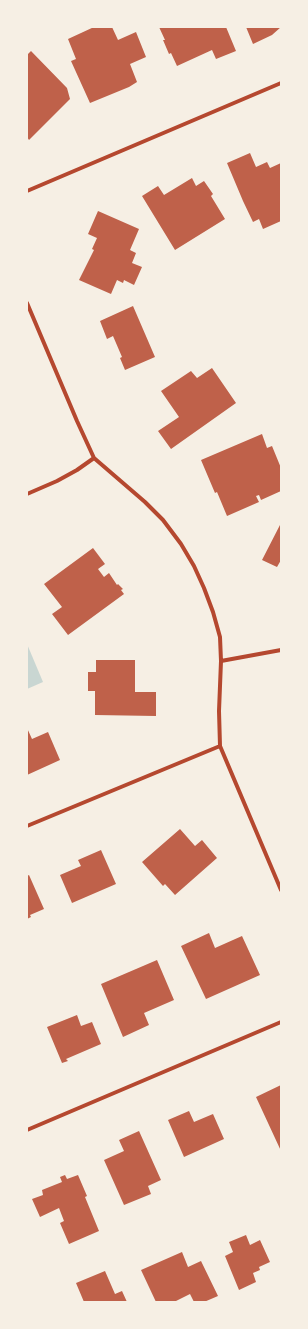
<!DOCTYPE html>
<style>
body{margin:0}
#map{position:relative;width:308px;height:1329px;overflow:hidden;background:#f6efe4;font-family:"Playfair Display",serif}
canvas{display:block}
.frame{position:absolute;inset:0;border:28px solid #f6efe4;pointer-events:none}
</style>
<div id="map">
<canvas width="308" height="1329"></canvas>
<div class="frame"></div>
</div>
<script>
const c = document.querySelector('canvas').getContext('2d');
c.lineJoin = 'round';
function fillPath(path, color) {
  c.fillStyle = color;
  c.fill(path, 'evenodd');
}
function toPath(rows) {
  const path = new Path2D();
  for (const r of rows) {
    path.moveTo(r[0], r[1]);
    for (let i = 2; i < r.length; i += 2) path.lineTo(r[i], r[i + 1]);
  }
  return path;
}
function strokePath(path, color, width, dash) {
  c.strokeStyle = color;
  c.lineWidth = width;
  c.lineCap = dash ? 'butt' : 'round';
  c.setLineDash(dash || []);
  c.stroke(path);
}
fillPath(toPath([
 [27,644,43,682,27,689]
]), '#c9d6d2');
fillPath(toPath([
 [94,27,112,27,118,40,136,32,146,57,130,64,137,82,129,87,90,103,71,61,76,59,68,39],
 [159,27,226,27,236,51,216,59,212,50,177,66,171,53,169,54,163,40,165,40],
 [246,27,281,27,272,35,253,44],
 [31,51,67,88,70,99,29,140,27,137,27,55],
 [250,153,256,167,267,162,270,168,281,163,281,221,263,229,259,219,253,222,243,201,227,163],
 [192,178,196,186,204,181,213,194,211,196,225,219,175,250,142,196,158,186,164,195],
 [98,211,139,229,130,250,136,253,132,263,142,267,134,285,124,280,123,283,117,280,111,294,79,280,94,250,92,249,97,238,88,234],
 [133,306,155,357,125,370,120,358,122,357,113,336,107,339,100,321],
 [212,368,236,403,171,449,158,431,179,417,161,391,191,371,197,378],
 [262,434,267,448,272,446,281,468,281,491,261,500,259,495,256,496,259,502,227,516,217,492,215,493,201,460],
 [281,523,281,560,277,567,262,560],
 [93,548,105,564,98,569,104,577,109,573,117,585,118,584,123,589,121,590,124,594,68,635,52,614,62,607,44,584],
 [96,660,135,660,135,692,156,692,156,716,95,715,95,691,88,691,88,672,96,672],
 [27,728,32,739,48,732,60,760,27,775],
 [180,829,195,846,202,840,217,858,175,895,165,884,163,886,142,862],
 [101,850,116,884,72,903,60,875,81,866,78,860],
 [29,875,44,909,30,915,31,917,27,919,27,876],
 [209,933,215,948,242,936,260,975,206,999,181,946],
 [157,960,174,1000,144,1013,149,1025,123,1037,101,984],
 [77,1015,81,1026,92,1022,101,1044,66,1059,68,1061,62,1063,47,1027],
 [281,1085,281,1151,256,1097],
 [189,1111,194,1122,213,1114,224,1139,184,1157,168,1120],
 [139,1131,161,1180,148,1186,151,1194,124,1205,104,1160,124,1151,119,1140],
 [65,1175,67,1179,78,1175,87,1196,85,1197,99,1231,69,1244,60,1223,64,1221,59,1208,40,1217,32,1199,43,1195,42,1190,62,1182,60,1177],
 [246,1235,250,1245,260,1240,270,1262,259,1267,260,1270,253,1273,256,1282,239,1290,225,1256,233,1252,229,1242],
 [182,1252,188,1267,201,1261,218,1296,204,1302,194,1302,190,1294,174,1302,156,1302,141,1270],
 [105,1271,115,1294,122,1291,127,1302,84,1302,76,1283]
]), '#bf614a');
strokePath(toPath([
 [27,191,281,83],
 [27,303,77,421,94,458,145,502,163,520,181,544,194,566,204,588,213,612,220,637,221,661,219,711,220,746,281,890],
 [27,494,57,481,77,470,94,458],
 [221,661,281,650],
 [27,826,220,746],
 [27,1130,281,1022]
]), '#b5482f', 4);
</script>
